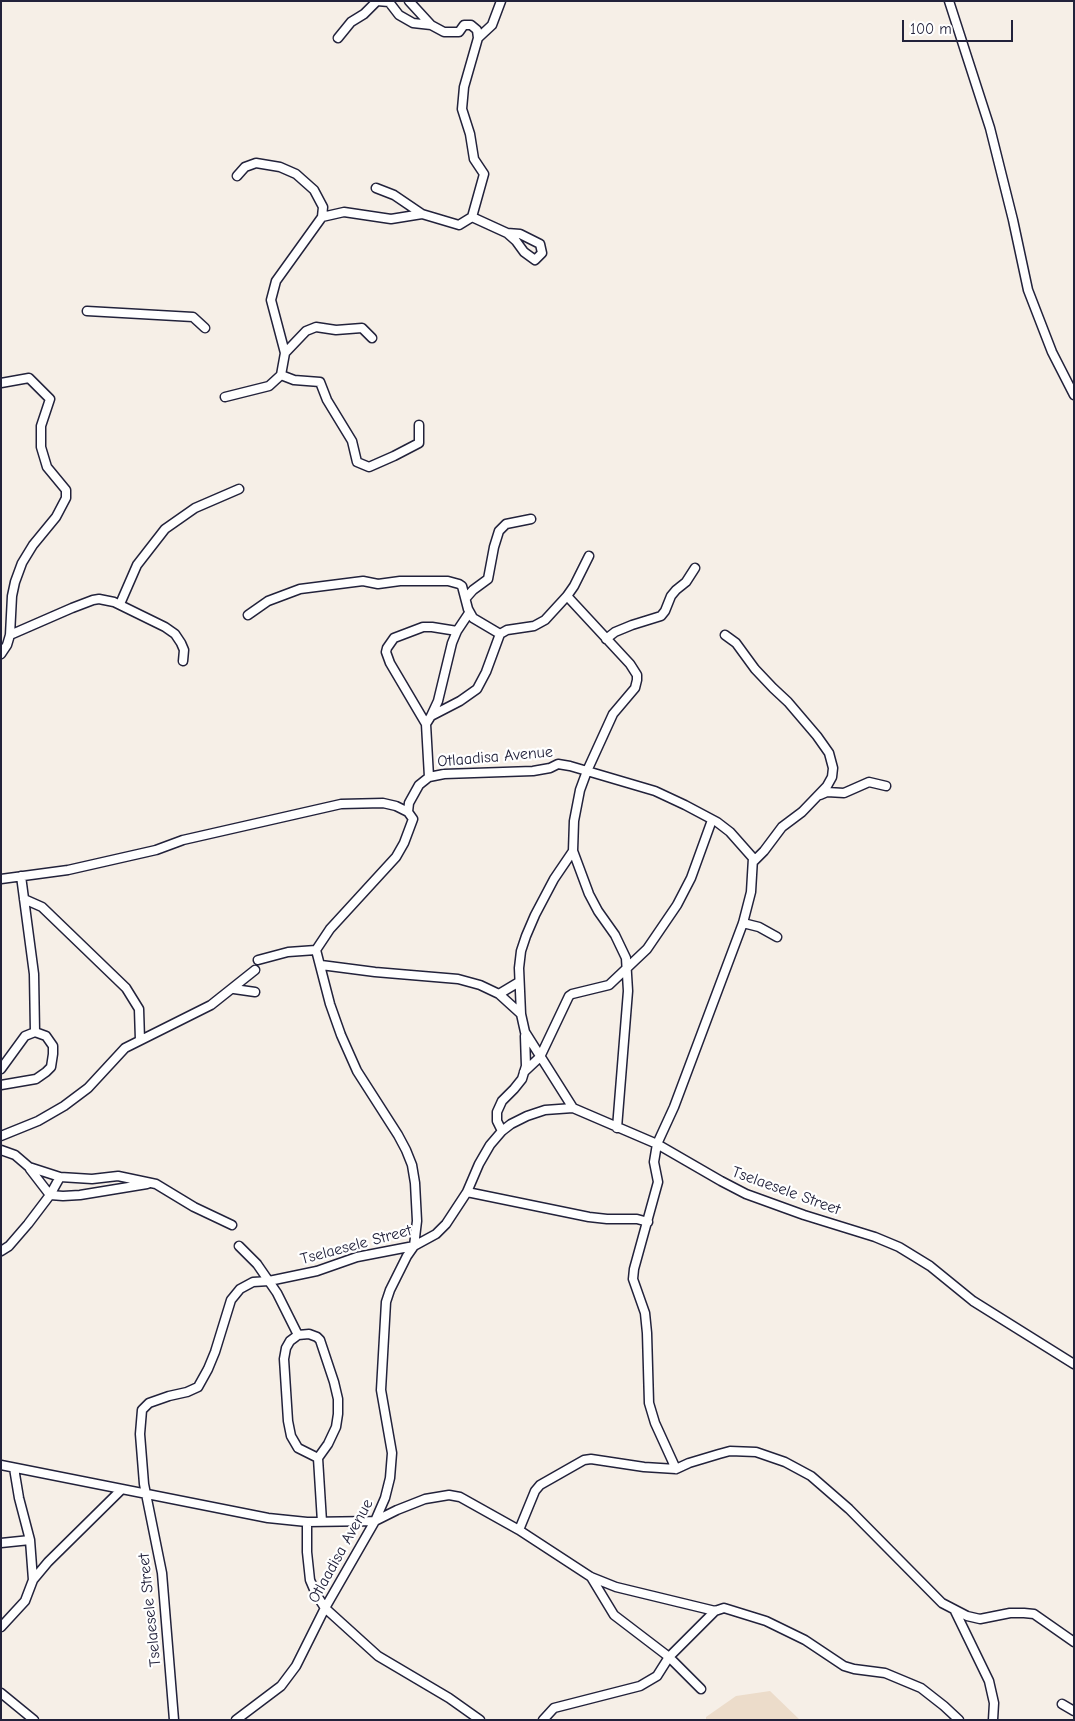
<!DOCTYPE html>
<style>
body{margin:0}
#map{position:relative;width:1075px;height:1721px;overflow:hidden;background:#f6efe7;font-family:"Comic Neue",sans-serif}
canvas{display:block}
.frame{position:absolute;inset:0;border:2px solid #22223b;pointer-events:none}
.scale{position:absolute;left:902px;top:20px;width:111px;height:22px;box-sizing:border-box;border:2px solid #22223b;border-top:0;padding-left:6px;font-size:15px;line-height:18px;white-space:nowrap;color:#22223b;-webkit-text-stroke:4px #fff;paint-order:stroke}
</style>
<div id="map">
<canvas width="1075" height="1721"></canvas>
<div class="frame"></div>
<div class="scale">100 m</div>
</div>
<script>
const c = document.querySelector('canvas').getContext('2d');
c.lineJoin = 'round';
function fillPath(path, color) {
  c.fillStyle = color;
  c.fill(path, 'evenodd');
}
function toPath(rows) {
  const path = new Path2D();
  for (const r of rows) {
    path.moveTo(r[0], r[1]);
    for (let i = 2; i < r.length; i += 2) path.lineTo(r[i], r[i + 1]);
  }
  return path;
}
function strokePath(path, color, width, dash) {
  c.strokeStyle = color;
  c.lineWidth = width;
  c.lineCap = dash ? 'butt' : 'round';
  c.setLineDash(dash || []);
  c.stroke(path);
}
function write(font, color, halo, rows, align = 'center') {
  c.font = font + ' "Comic Neue",sans-serif';
  c.lineWidth = 4.5;
  c.setLineDash([]);
  c.textBaseline = 'middle';
  c.strokeStyle = halo;
  c.fillStyle = color;
  for (const [text, x, y, turn = 0] of rows) {
    c.save();
    c.translate(x, y);
    c.rotate((+turn || 0) * Math.PI / 180);
    c.textAlign = isNaN(turn) ? turn : align;
    if (halo) c.strokeText(text, 0, 0);
    c.fillText(text, 0, 0);
    c.restore();
  }
}
fillPath(toPath([
 [770,1691,800,1720,706,1720,706,1717,736,1696]
]), '#ecdcca');
const minor = toPath([
 [409,1,431,25],
 [949,1,990,128,1013,220,1028,290,1052,352,1074,395],
 [338,38,351,22,364,14,377,1,389,2,399,15,413,23,431,25,444,32,459,32,464,25,471,25,477,30,478,38],
 [237,176,245,167,256,163,280,167,296,174,314,190,323,207,322,217],
 [376,188,394,195,422,214],
 [472,217,507,233,520,234,540,244,542,253,535,260,524,252,516,241,507,233],
 [87,311,193,317,205,328],
 [285,353,306,331,316,327,336,330,362,328,372,338],
 [281,375,294,380,320,382,327,400,352,441,357,462,369,467,394,456,419,443,419,425],
 [1,383,29,378,50,399,41,426,41,447,47,467,66,490,66,498,56,517,33,545,22,563,15,582,12,596,10,635,7,645,1,654],
 [225,397,269,386,281,375,285,353,271,300,276,281,322,217,344,212,391,219,422,214,459,225,472,217,484,174,474,159,470,134,462,109,464,87,478,38,492,25,501,1],
 [466,598,473,590,488,579,494,547,499,531,506,524,531,519],
 [120,604,137,565,165,529,195,508,239,489],
 [248,615,268,601,300,589,363,581,378,584,400,581,448,581,459,584,462,586,468,609,473,618,500,634,507,630,534,626,545,620,567,596,574,586,589,556],
 [10,635,72,608,93,600,99,599,114,602,165,627,175,634,181,643,184,650,183,661],
 [725,635,736,643,755,669,773,688,788,702,817,736,829,753,833,768,832,777,827,786,802,812,782,827,764,851,754,861],
 [606,639,615,632,632,625,661,616,665,611,671,596,676,590,686,582,695,568],
 [431,716,438,701,452,643,457,631,469,613],
 [426,724,390,663,386,652,387,648,394,638,423,627,432,627,457,631],
 [429,777,426,724,431,716,460,701,477,689,486,672,500,634],
 [820,795,827,792,844,793,869,782,886,786],
 [573,851,589,894,598,911,615,935,626,958,628,991,617,1128],
 [21,876,34,974,35,1032],
 [1,879,68,870,156,850,183,840,341,804,383,803,396,806,408,812],
 [24,899,42,907,126,988,139,1009,140,1040],
 [743,923,759,927,777,937],
 [258,960,288,952,316,950],
 [321,965,375,972,458,979,480,985,499,994,521,1014,525,1032,573,1108],
 [234,989,255,992],
 [499,994,519,982],
 [521,1014,519,968,521,951,526,936,535,915,554,879,573,851,574,821,580,790,587,771,613,714,635,688,637,680,637,675,630,664,567,596],
 [1,1069,25,1036,35,1032,46,1036,53,1046,53,1054,51,1067,46,1072,36,1079,1,1085],
 [524,1072,540,1057,569,996,572,994,609,985,647,949,677,905,691,878,712,820],
 [502,1131,497,1121,497,1112,502,1101,514,1089,522,1079,526,1066,525,1036],
 [1,1136,38,1121,64,1106,88,1088,125,1048,211,1005,255,970],
 [1,1150,15,1155,29,1167,60,1177,92,1179,118,1176,156,1184,194,1207,232,1225],
 [30,1169,50,1195,63,1196,80,1195,147,1184],
 [467,1192,589,1217,607,1219,637,1219,648,1222],
 [239,1246,257,1264,277,1293,298,1335,309,1334,317,1337,320,1340,334,1382,338,1399,338,1414,336,1427,328,1444,318,1458],
 [1,1251,9,1246,28,1224,50,1195,60,1177],
 [298,1335,290,1341,286,1348,284,1359,288,1421,291,1436,298,1448,318,1458,322,1522],
 [1,1465,268,1518,307,1522,375,1521,397,1510,425,1499,449,1495,460,1497,519,1530,591,1577,616,1587,715,1611,724,1608,766,1621,805,1640,844,1666,854,1669,885,1673,921,1688,944,1706,959,1720],
 [307,1522,307,1552,310,1580,316,1594,325,1608,378,1656,449,1698,480,1720],
 [519,1530,535,1491,540,1485,584,1460,591,1459,644,1467,676,1469,689,1463,719,1454,730,1451,756,1452,785,1462,811,1476,849,1509,942,1603,967,1616,980,1619,1010,1613,1024,1613,1034,1614,1074,1642],
 [1,1543,30,1540],
 [591,1577,614,1615,669,1657,701,1689],
 [33,1580,48,1562,121,1490],
 [955,1611,989,1681,994,1703,993,1720],
 [1,1627,25,1601,33,1580,30,1540,19,1498,14,1468],
 [1,1693,34,1720],
 [1062,1704,1074,1711],
 [174,1720,162,1573,144,1484,140,1434,142,1410,149,1403,169,1396,187,1392,198,1387,208,1369,215,1352,231,1300,240,1289,253,1282,269,1281,317,1271,357,1257,414,1246,436,1234,446,1224,467,1192,479,1164,490,1145,502,1131,511,1124,527,1116,545,1110,573,1108,657,1144,721,1181,746,1194,804,1215,875,1237,899,1247,930,1266,973,1301,1074,1364],
 [236,1720,281,1686,296,1666,325,1608,375,1521,385,1498,390,1478,392,1453,381,1390,386,1302,390,1290,407,1256,414,1246,417,1221,415,1183,412,1165,406,1150,398,1135,357,1071,341,1035,330,1004,316,950,330,929,396,857,404,843,413,819,408,812,409,803,419,785,429,777,444,774,533,771,550,768,558,764,570,766,655,791,685,805,717,822,730,832,753,858,751,892,743,923,674,1107,657,1144,654,1162,658,1182,634,1269,633,1279,645,1313,647,1333,649,1403,655,1423,676,1469],
 [543,1720,554,1708,640,1686,657,1676,669,1657,715,1611]
]);
strokePath(minor, '#22223b', 11);
strokePath(minor, '#fff', 8);
write('16px', '#22223b', '#fff', [
 ["Otlaadisa Avenue",495,757,-5],
 ["Tselaesele Street",786,1191,20],
 ["Tselaesele Street",356,1245,-15],
 ["Otlaadisa Avenue",341,1551,-61],
 ["Tselaesele Street",150,1610,-96]
]);
</script>
